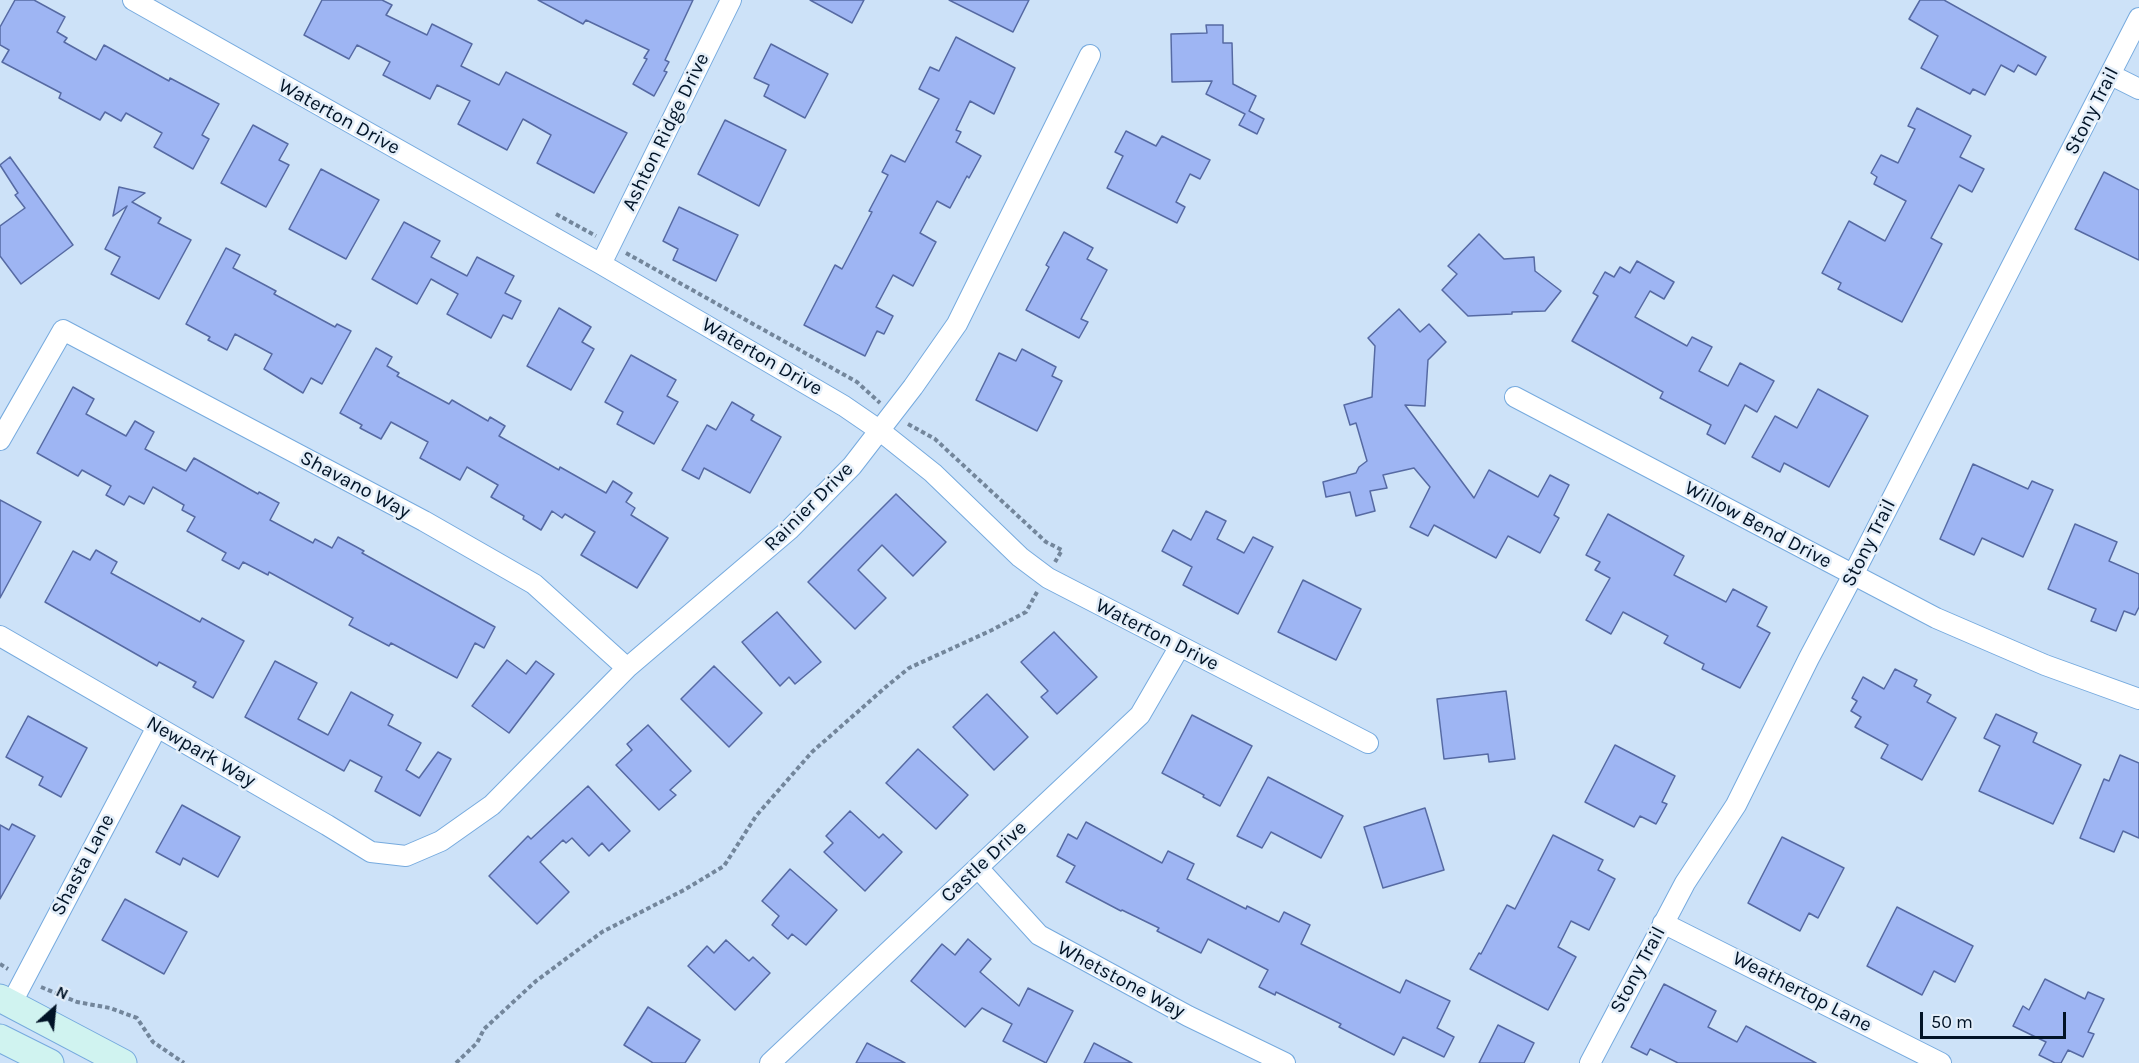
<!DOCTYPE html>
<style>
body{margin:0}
#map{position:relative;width:2139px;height:1063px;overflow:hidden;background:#cde2f8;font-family:Karla,sans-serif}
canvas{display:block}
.north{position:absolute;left:24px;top:979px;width:60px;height:60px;-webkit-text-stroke:4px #e3eef9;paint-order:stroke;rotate:27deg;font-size:16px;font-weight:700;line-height:24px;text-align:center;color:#011326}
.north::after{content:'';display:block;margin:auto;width:21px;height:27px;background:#011326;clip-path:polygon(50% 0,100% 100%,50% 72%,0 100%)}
.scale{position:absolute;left:1920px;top:1012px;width:146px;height:27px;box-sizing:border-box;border:3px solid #011326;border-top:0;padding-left:8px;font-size:18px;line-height:21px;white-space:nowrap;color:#011326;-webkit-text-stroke:4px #e3eef9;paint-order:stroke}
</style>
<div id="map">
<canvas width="2139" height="1063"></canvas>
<div class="north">N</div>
<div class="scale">50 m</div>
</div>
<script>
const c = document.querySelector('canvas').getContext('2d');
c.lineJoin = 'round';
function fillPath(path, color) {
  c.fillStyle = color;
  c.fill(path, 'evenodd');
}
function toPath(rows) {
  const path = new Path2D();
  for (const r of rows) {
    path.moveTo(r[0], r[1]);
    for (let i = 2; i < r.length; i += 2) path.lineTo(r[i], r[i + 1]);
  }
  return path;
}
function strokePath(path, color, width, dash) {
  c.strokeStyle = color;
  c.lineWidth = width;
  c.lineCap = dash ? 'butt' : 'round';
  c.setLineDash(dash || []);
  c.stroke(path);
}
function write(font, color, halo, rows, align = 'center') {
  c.font = font + ' Karla,sans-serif';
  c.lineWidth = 5;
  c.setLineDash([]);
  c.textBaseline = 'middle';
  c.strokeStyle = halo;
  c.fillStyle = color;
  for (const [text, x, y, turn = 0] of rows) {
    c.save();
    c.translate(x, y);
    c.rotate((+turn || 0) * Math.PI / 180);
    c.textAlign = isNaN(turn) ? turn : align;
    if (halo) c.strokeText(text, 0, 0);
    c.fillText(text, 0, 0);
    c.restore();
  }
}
const building = toPath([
 [15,0,34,0,65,17,57,32,67,38,64,42,96,60,104,45,169,81,170,78,219,104,202,135,209,139,193,169,154,147,162,133,126,113,121,121,105,112,100,120,59,98,61,93,2,62,9,50,0,45,0,27,15,0],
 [322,0,382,0,392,5,386,15,427,35,432,24,472,44,461,66,499,85,506,72,627,133,594,193,537,163,551,135,523,119,507,150,458,124,470,101,437,85,430,99,383,75,390,62,357,45,349,59,304,35,322,0],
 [538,0,693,0,665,60,669,62,664,71,667,72,654,96,633,84,647,59,644,58,649,50,586,20,583,24,538,0],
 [810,0,864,0,852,23,810,0],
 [949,0,1029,0,1013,32,949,0],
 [1920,0,1944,0,2046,57,2036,75,2018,65,2014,72,2001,65,1985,95,1973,89,1970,94,1921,68,1938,36,1909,19,1920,0],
 [1206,25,1223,25,1223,43,1232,43,1233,84,1256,96,1249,111,1264,119,1257,134,1239,125,1245,114,1206,94,1212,81,1172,82,1171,34,1207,33,1206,25],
 [956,37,1015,68,994,114,970,101,956,130,961,132,956,142,981,156,969,178,967,176,950,208,937,201,920,233,936,242,913,286,893,275,876,307,893,316,884,334,877,331,865,356,804,325,835,265,842,269,872,212,869,211,888,175,882,172,891,155,905,162,939,99,919,89,930,67,939,71,956,37],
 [771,44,828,74,805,118,764,96,769,85,754,78,771,44],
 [1917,108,1971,136,1960,157,1984,169,1972,192,1959,185,1931,238,1942,244,1902,322,1838,289,1841,283,1822,273,1849,221,1885,241,1906,201,1874,184,1877,177,1871,173,1881,155,1898,163,1915,129,1908,126,1917,108],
 [725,120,786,150,759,206,698,174,725,120],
 [253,125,288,144,279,160,289,165,266,207,221,183,253,125],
 [1126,131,1156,146,1162,136,1210,160,1200,179,1190,174,1176,202,1185,207,1177,223,1107,188,1123,156,1115,152,1126,131],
 [10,157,73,245,21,284,0,256,0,226,25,208,15,195,18,193,0,165,10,157],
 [321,169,379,200,346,259,289,229,321,169],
 [2104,172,2139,190,2139,260,2075,229,2104,172],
 [119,187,145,193,132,202,161,218,158,223,191,240,159,299,111,274,120,257,105,249,127,206,113,216,119,187],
 [679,207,738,235,716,281,673,260,678,249,663,241,679,207],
 [404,222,440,241,431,257,467,276,477,257,514,276,505,293,521,301,512,319,503,315,491,338,447,314,458,294,431,279,417,304,372,279,404,222],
 [1064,232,1093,248,1087,259,1107,270,1081,319,1088,322,1079,338,1026,310,1049,267,1046,265,1064,232],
 [1479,234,1504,259,1534,257,1535,271,1561,291,1545,311,1512,312,1512,314,1468,316,1442,290,1457,274,1448,266,1479,234],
 [226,248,240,255,233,268,276,291,274,294,335,327,337,324,351,331,322,384,311,378,303,393,264,369,272,354,235,334,227,350,208,340,210,337,186,324,226,248],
 [1637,261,1674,282,1664,299,1650,291,1635,317,1687,346,1692,337,1712,347,1699,371,1728,386,1740,363,1774,381,1757,412,1745,405,1725,444,1707,434,1711,425,1660,398,1663,392,1572,341,1598,296,1593,293,1605,272,1614,277,1620,267,1630,273,1637,261],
 [559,308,591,327,582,342,594,349,571,390,527,366,559,308],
 [1399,309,1420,332,1429,324,1446,342,1428,360,1425,406,1405,405,1474,498,1489,470,1538,497,1550,475,1569,485,1554,515,1559,518,1540,553,1508,536,1496,558,1434,525,1428,536,1410,527,1430,487,1414,468,1383,475,1387,488,1370,491,1375,511,1356,516,1350,492,1326,497,1323,482,1356,473,1359,467,1367,461,1356,423,1350,425,1344,405,1372,397,1375,346,1368,338,1399,309],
 [376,348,392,357,387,366,399,373,397,376,449,404,452,400,488,421,490,417,505,426,499,436,559,470,560,467,606,493,613,481,632,493,626,502,635,508,631,515,668,538,637,588,581,555,595,532,565,514,562,518,552,511,541,530,523,519,524,516,491,497,498,485,467,467,460,480,420,458,428,442,391,422,381,439,360,428,362,425,340,413,376,348],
 [1022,349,1056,367,1052,376,1062,381,1037,431,976,400,999,353,1016,361,1022,349],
 [631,355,676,380,667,396,678,402,654,444,617,424,623,412,605,402,631,355],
 [73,387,94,399,86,414,126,436,135,421,154,432,145,449,186,471,194,458,258,494,259,492,279,503,270,520,313,543,315,539,332,548,338,537,364,551,362,553,495,627,484,648,475,643,457,678,391,643,389,646,349,625,353,618,269,572,268,575,243,562,239,569,222,560,226,553,187,531,195,517,182,510,184,505,153,487,144,504,129,496,124,505,106,495,111,486,82,470,78,476,37,453,73,387],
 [1818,389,1868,416,1829,487,1784,463,1780,472,1752,457,1775,416,1797,428,1818,389],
 [732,402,754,415,751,420,781,437,750,493,704,468,699,479,682,470,707,425,716,430,732,402],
 [1973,464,2028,489,2032,481,2053,490,2023,557,1982,538,1974,555,1940,539,1973,464],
 [896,494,946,542,913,576,882,545,858,570,886,598,855,629,808,582,896,494],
 [0,500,41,522,0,598,0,500],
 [1206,511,1226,521,1217,539,1244,553,1253,537,1273,547,1238,614,1183,585,1192,567,1162,551,1173,530,1191,540,1206,511],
 [1608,514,1684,556,1674,575,1726,602,1733,589,1767,607,1757,626,1770,633,1740,688,1702,669,1704,664,1664,643,1668,636,1623,612,1611,634,1586,620,1610,578,1595,570,1600,562,1586,555,1608,514],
 [2075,524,2117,542,2109,561,2139,574,2139,607,2135,615,2124,611,2116,631,2091,621,2096,609,2048,589,2075,524],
 [96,550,117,562,111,573,200,622,202,618,244,641,213,698,193,687,196,682,159,662,157,666,45,602,73,551,90,560,96,550],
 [1303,580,1361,609,1336,660,1278,632,1303,580],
 [777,612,821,662,795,684,789,677,780,686,742,642,777,612],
 [1054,632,1097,677,1057,714,1041,697,1048,691,1021,662,1054,632],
 [507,660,526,674,536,661,554,674,509,733,472,706,507,660],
 [275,661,317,683,298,719,328,735,351,692,393,715,388,725,421,743,406,770,419,778,438,752,451,759,420,816,375,791,382,777,350,760,344,771,245,717,275,661],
 [714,666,762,713,729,747,681,699,714,666],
 [1895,669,1917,680,1914,686,1931,695,1927,702,1956,718,1922,780,1881,758,1888,745,1855,727,1861,717,1851,711,1857,701,1852,698,1863,677,1884,689,1895,669],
 [1506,691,1515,759,1489,762,1488,754,1444,759,1437,699,1506,691],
 [987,694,1028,737,994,770,953,727,987,694],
 [1996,714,2037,733,2033,742,2081,765,2053,824,1979,791,2000,746,1984,738,1996,714],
 [1192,715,1252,746,1220,806,1203,797,1204,795,1162,773,1192,715],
 [28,716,87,748,61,797,39,785,43,777,6,757,28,716],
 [648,725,691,771,670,790,676,795,659,810,616,765,632,750,627,744,648,725],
 [1615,745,1675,776,1662,802,1667,804,1656,824,1640,816,1634,827,1585,802,1615,745],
 [918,749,968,795,936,829,886,783,918,749],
 [2120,755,2139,763,2139,838,2123,831,2114,852,2080,838,2104,779,2109,781,2120,755],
 [1268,777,1343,816,1321,858,1271,832,1262,848,1237,836,1268,777],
 [588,786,630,831,609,851,602,843,589,856,572,838,566,843,563,840,540,862,569,892,537,924,489,876,528,836,531,839,588,786],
 [182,805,240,837,218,877,183,858,180,865,156,852,182,805],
 [1425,808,1444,870,1383,888,1364,827,1425,808],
 [850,811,879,838,883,834,902,852,865,891,824,852,833,843,826,836,850,811],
 [1086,822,1162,863,1168,851,1194,864,1187,879,1246,909,1247,906,1279,922,1284,912,1310,925,1301,944,1400,993,1406,980,1450,1001,1437,1028,1454,1037,1444,1057,1403,1037,1394,1055,1339,1027,1341,1024,1276,992,1275,995,1259,987,1268,970,1208,939,1201,953,1157,931,1159,928,1122,910,1121,911,1066,882,1075,866,1057,856,1068,834,1077,839,1086,822],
 [12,824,35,836,0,899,0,825,9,830,12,824],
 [1553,835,1603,860,1598,870,1615,879,1589,930,1571,921,1558,947,1576,957,1548,1010,1470,969,1479,953,1481,954,1507,905,1515,909,1553,835],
 [1782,837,1844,868,1818,918,1809,913,1800,931,1748,903,1782,837],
 [790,869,837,910,806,945,792,934,788,939,772,925,779,916,762,901,790,869],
 [125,899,187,932,164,974,102,940,125,899],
 [1897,907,1973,946,1955,982,1934,971,1922,995,1867,966,1897,907],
 [968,939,991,959,980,972,1019,1006,1028,988,1073,1011,1046,1063,1003,1041,1012,1024,982,1008,965,1027,911,981,942,944,955,955,968,939],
 [726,940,749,961,753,957,770,973,735,1010,688,966,707,946,714,953,726,940],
 [2045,979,2085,999,2088,992,2104,999,2088,1032,2094,1034,2083,1057,2068,1050,2061,1063,2055,1063,2039,1055,2046,1042,2013,1026,2023,1006,2029,1010,2045,979],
 [1664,984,1716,1011,1708,1027,1737,1042,1746,1026,1816,1063,1678,1063,1650,1049,1647,1055,1631,1047,1664,984],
 [648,1007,700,1040,685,1063,653,1063,624,1045,648,1007],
 [1498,1025,1534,1043,1524,1063,1479,1063,1498,1025],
 [867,1043,905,1063,856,1063,867,1043],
 [1094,1043,1132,1063,1084,1063,1094,1043]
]);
fillPath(building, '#9eb5f3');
strokePath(building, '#566aa3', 1.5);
const street = toPath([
 [133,0,601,264,844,406,879,430,933,473,1020,557,1048,578,1368,743],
 [2111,75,2139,89],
 [601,264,731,0],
 [1515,397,1936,618,2045,665,2139,699],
 [0,440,63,330,424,521,534,584,627,668],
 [0,636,327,825,371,852,406,856,441,841,492,805,627,668,789,530,852,466,913,387,957,324,1090,55],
 [978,868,1039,935,1188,1016,1285,1063],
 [1663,923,1941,1063],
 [11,1004,157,727],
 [770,1063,1140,715,1180,646],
 [1590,1063,1685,883,1736,805,1809,658,1853,575,2139,18]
]);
const secondary = toPath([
 [0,998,123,1063],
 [0,1038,50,1063]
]);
strokePath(street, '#76aade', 22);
strokePath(secondary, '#76aade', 29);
strokePath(toPath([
 [556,214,596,236],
 [626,253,857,382,880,403],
 [908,424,935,439,1046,542,1062,550,1055,562],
 [0,964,8,969],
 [41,987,77,1002,110,1008,137,1018,153,1042,184,1063],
 [456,1063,477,1043,484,1029,536,981,602,932,684,890,724,866,756,816,812,752,887,686,909,668,992,630,1026,612,1037,592]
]), '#73869b', 4, [4.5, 3]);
strokePath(street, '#fff', 20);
strokePath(secondary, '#d0f3f0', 27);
write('20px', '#011326', '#e3eef9', [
 ["Stony Trail",2092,111,-63],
 ["Waterton Drive",339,117,29],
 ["Ashton Ridge Drive",666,132,-64],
 ["Waterton Drive",762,357,30],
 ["Shavano Way",355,485,28],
 ["Rainier Drive",809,507,-45],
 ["Willow Bend Drive",1758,525,28],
 ["Stony Trail",1869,543,-63],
 ["Waterton Drive",1157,635,27],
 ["Newpark Way",201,752,30],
 ["Castle Drive",984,862,-43],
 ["Shasta Lane",83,865,-62],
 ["Stony Trail",1638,970,-62],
 ["Whetstone Way",1121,980,28],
 ["Weathertop Lane",1802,992,27]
]);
</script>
